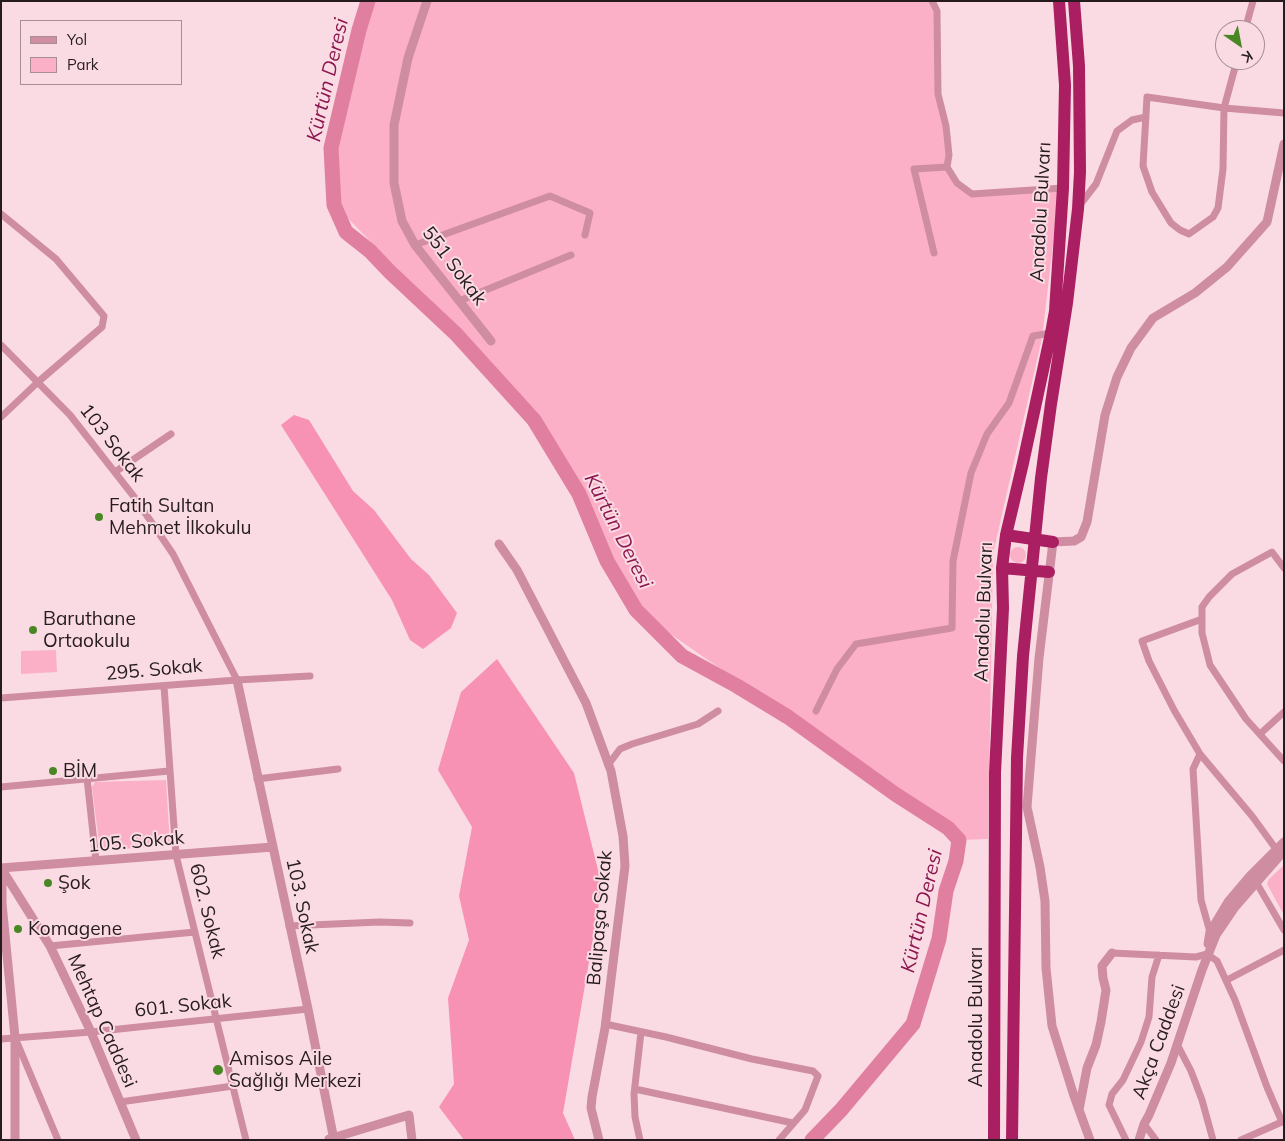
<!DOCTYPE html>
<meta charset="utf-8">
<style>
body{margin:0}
#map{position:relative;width:1285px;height:1141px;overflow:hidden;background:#fadbe4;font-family:Mulish,sans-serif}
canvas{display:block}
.frame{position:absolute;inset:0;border:2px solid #261b1e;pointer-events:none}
.legend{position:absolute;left:20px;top:20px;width:162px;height:65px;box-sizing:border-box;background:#fadbe4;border:1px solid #a58e95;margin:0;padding:6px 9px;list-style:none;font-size:15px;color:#261b1e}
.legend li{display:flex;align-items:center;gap:10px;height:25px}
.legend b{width:25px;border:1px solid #a58e95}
.north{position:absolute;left:1215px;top:20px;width:50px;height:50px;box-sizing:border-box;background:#fadbe4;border:1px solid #a58e95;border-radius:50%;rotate:147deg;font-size:14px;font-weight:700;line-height:20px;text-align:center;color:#261b1e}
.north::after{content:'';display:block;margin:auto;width:18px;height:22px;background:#498624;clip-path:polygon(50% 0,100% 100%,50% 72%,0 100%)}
</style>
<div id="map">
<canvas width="1285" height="1141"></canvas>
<div class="frame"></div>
<ul class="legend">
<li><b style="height:6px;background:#cf8da2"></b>Yol</li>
<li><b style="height:14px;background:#fbb0c8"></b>Park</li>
</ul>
<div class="north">K</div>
</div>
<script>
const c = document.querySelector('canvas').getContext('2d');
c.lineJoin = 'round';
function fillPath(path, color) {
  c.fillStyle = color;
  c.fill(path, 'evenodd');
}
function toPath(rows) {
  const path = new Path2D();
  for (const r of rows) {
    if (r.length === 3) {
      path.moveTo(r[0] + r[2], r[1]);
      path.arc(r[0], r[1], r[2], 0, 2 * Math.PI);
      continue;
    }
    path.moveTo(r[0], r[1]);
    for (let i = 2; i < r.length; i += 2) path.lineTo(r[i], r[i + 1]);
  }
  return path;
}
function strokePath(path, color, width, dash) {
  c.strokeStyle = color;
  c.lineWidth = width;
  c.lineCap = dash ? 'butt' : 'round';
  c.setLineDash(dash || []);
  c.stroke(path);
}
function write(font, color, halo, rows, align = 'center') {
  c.font = font + ' Mulish,sans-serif';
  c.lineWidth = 4;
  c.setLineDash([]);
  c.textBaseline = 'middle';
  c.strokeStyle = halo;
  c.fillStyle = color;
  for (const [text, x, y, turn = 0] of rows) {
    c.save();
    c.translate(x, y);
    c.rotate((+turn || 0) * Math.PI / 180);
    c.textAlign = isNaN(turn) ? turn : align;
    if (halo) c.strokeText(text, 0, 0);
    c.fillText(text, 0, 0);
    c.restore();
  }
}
fillPath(toPath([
 [373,1,928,1,934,11,935,84,945,130,949,177,970,197,1055,191,1059,193,1042,338,993,554,988,839,959,840,948,827,636,610,579,494,534,420,490,365,338,208,331,148],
 [1018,555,8],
 [56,650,57,672,21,674,21,651],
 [166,780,170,845,100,851,92,787,95,782],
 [1284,865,1284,915,1267,884,1269,879]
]), '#fbb0c8');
fillPath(toPath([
 [294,415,309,420,353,491,374,510,411,559,429,575,457,613,451,628,423,649,410,640,392,600,281,425],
 [497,659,574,773,602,886,563,1113,575,1140,464,1140,439,1107,454,1084,448,998,469,940,459,896,472,827,438,770,461,692]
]), '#f792b4');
strokePath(toPath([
 [368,1,359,30,331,148,334,205,346,232,370,251,390,272,456,334,534,420,579,494,607,561,636,610,682,656,737,686,788,717,895,794,948,828,959,840,956,861,946,891,939,939,913,1024,841,1110,812,1140]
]), '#e17fa1', 15);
strokePath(toPath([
 [932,1,937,11,938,94,946,126,949,155,947,167,957,183,972,194,1063,188],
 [1245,30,1253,1],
 [1237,60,1224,108,1223,169,1218,208,1213,217,1189,234,1180,230,1171,223,1152,192,1143,166,1147,97,1224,108,1284,113],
 [1079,206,1096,184,1117,131,1132,120,1146,117],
 [1,214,56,259,104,316,102,327,38,382,1,417],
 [415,245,550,196,590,213,585,235],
 [934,253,914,169,947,167],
 [459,301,571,255],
 [1,345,70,415,135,498,173,554,237,680],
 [115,472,171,434],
 [1284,568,1272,552,1232,574,1209,597,1202,607,1202,633,1210,665,1246,719,1284,761],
 [1202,619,1142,641,1149,661,1174,710,1200,754,1252,816,1276,849],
 [164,686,176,855,246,1140],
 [1,698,237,680,310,676],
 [816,711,837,669,856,644,952,628,953,561,971,473,987,434,1009,403,1033,336,1051,333],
 [1260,734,1284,712],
 [1200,754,1193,769,1201,900,1210,932],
 [608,765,620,749,632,744,698,724,718,711],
 [87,778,96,861],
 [257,779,338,769],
 [1,787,169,771],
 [1256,882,1284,930],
 [289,926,379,922,410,923],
 [50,946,195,932],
 [1112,953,1196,957,1207,954,1217,961,1235,1000,1267,1087,1282,1122],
 [1227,980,1284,950],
 [605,1024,666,1037,752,1059,813,1071,818,1076,805,1110,779,1140],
 [1,1039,91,1032,308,1009],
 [16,1040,58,1140],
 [1177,1044,1191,1071,1202,1100,1213,1140],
 [635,1089,793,1123],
 [120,1102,233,1086],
 [1144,1124,1156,1140],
 [640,1140,635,1117,634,1094,641,1032],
 [1126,1140,1109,1105,1112,1094,1123,1080,1141,1042,1149,1017,1152,977,1159,955],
 [1241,1140,1284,1121]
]), '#cf8da2', 7);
strokePath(toPath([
 [427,1,408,58,394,125,394,183,402,221,415,245,491,341],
 [499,544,517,570,586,703,611,771,623,836,625,866,605,1028,592,1097,591,1108,599,1140],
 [237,680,308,1009,334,1140],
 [1,868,50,946,91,1032,136,1140],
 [1,868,273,847],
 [2,870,2,904,15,1037,15,1140],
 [1208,944,1210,932,1228,902,1250,876,1284,842],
 [1079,1110,1087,1068,1096,1045,1101,1022,1106,990,1103,978,1102,966,1112,953],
 [329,1139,409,1115,412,1140],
 [1090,1140,1074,1096,1052,1026,1046,968,1045,901,1040,867,1027,807,1039,658,1053,542,1074,541,1081,537,1087,522,1105,415,1117,377,1131,348,1153,318,1195,293,1227,267,1267,222,1284,144],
 [1139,1140,1144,1124,1149,1115,1171,1063,1202,970,1216,935,1235,907,1284,851]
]), '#cf8da2', 9);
strokePath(toPath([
 [1006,535,1053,542],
 [1002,568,1049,572],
 [994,1140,995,773,1003,608,1002,568,1006,535,1023,463,1051,333,1055,311,1063,188,1065,85,1059,1],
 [1012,1140,1017,758,1023,656,1041,478,1051,404,1067,303,1078,209,1080,172,1079,66,1074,1]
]), '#a91f61', 12);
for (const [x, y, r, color] of [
 [99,517,5,"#498624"],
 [33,630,5,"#498624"],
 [53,771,5,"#498624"],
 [48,883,5,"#498624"],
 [18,929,5,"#498624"],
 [218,1070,6,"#498624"]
]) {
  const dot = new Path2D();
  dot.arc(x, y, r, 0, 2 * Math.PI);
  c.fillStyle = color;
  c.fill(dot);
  strokePath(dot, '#fadbe4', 2);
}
write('19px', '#261b1e', '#fadbe4', [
 ["Anadolu Bulvarı",1041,212,-87],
 ["551 Sokak",454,266,53],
 ["103 Sokak",112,443,52],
 ["Anadolu Bulvarı",984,612,-88],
 ["295. Sokak",154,670,-5],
 ["105. Sokak",136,842,-5],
 ["103. Sokak",302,906,78],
 ["602. Sokak",207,911,76],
 ["Balipaşa Sokak",600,918,-85],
 ["601. Sokak",183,1006,-6],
 ["Anadolu Bulvarı",976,1017,-90],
 ["Mehtap Caddesi",102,1021,66],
 ["Akça Caddesi",1159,1042,-70]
]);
write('19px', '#261b1e', '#fadbe4', [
 ["Fatih Sultan",109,506],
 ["Mehmet İlkokulu",109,528],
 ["Baruthane",43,619],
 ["Ortaokulu",43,641],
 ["BİM",63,771],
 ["Şok",58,883],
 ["Komagene",28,929],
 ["Amisos Aile",229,1059],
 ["Sağlığı Merkezi",229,1081]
], 'left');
write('italic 20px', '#8c164d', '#fadbe4', [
 ["Kürtün Deresi",328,80,-77],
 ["Kürtün Deresi",618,531,63],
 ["Kürtün Deresi",922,911,-77]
]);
</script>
